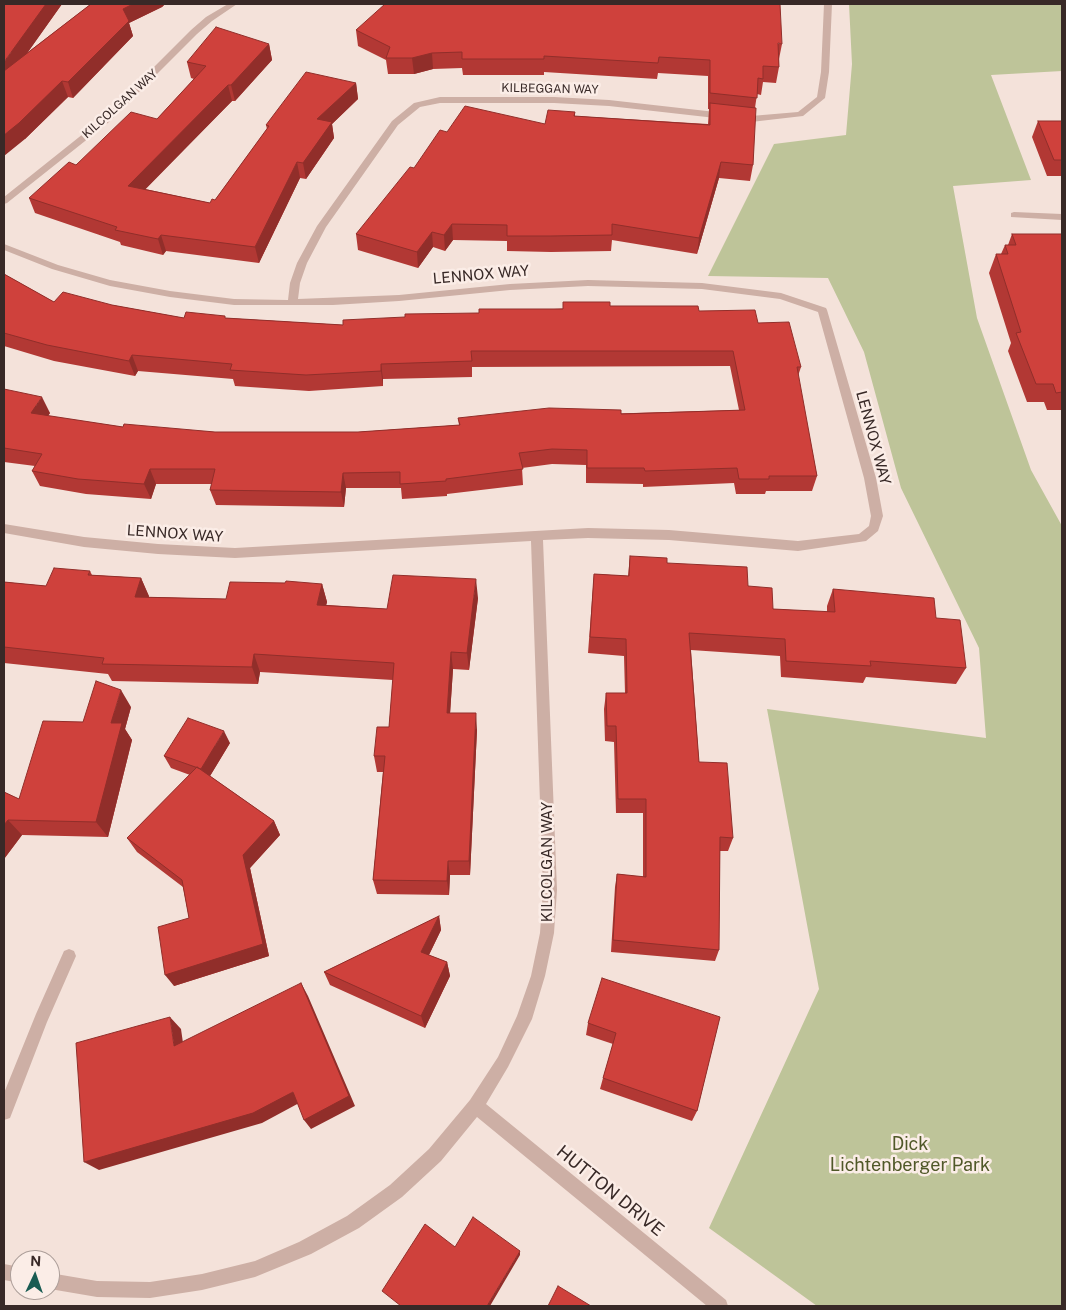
<!DOCTYPE html>
<style>
body{margin:0}
#map{position:relative;width:1066px;height:1310px;overflow:hidden;background:#f4e2da;font-family:"Public Sans",sans-serif}
canvas{display:block}
.frame{position:absolute;inset:0;border:5px solid #382927;pointer-events:none}
.north{position:absolute;left:10px;top:1250px;width:50px;height:50px;box-sizing:border-box;background:#fbede7;border:1px solid #ad9f9a;border-radius:50%;rotate:3deg;font-size:14px;font-weight:700;line-height:20px;text-align:center;color:#382927}
.north::after{content:'';display:block;margin:auto;width:18px;height:22px;background:#195c53;clip-path:polygon(50% 0,100% 100%,50% 72%,0 100%)}
</style>
<div id="map">
<canvas width="1066" height="1310"></canvas>
<div class="frame"></div>
<div class="north">N</div>
</div>
<script>
const c = document.querySelector('canvas').getContext('2d');
c.lineJoin = 'round';
function fillPath(path, color) {
  c.fillStyle = color;
  c.fill(path, 'evenodd');
}
function toPath(rows) {
  const path = new Path2D();
  for (const r of rows) {
    path.moveTo(r[0], r[1]);
    for (let i = 2; i < r.length; i += 2) path.lineTo(r[i], r[i + 1]);
  }
  return path;
}
function strokePath(path, color, width, dash) {
  c.strokeStyle = color;
  c.lineWidth = width;
  c.lineCap = dash ? 'butt' : 'round';
  c.setLineDash(dash || []);
  c.stroke(path);
}
function write(font, color, halo, rows, align = 'center') {
  c.font = font + ' "Public Sans",sans-serif';
  c.lineWidth = 5;
  c.setLineDash([]);
  c.textBaseline = 'middle';
  c.strokeStyle = halo;
  c.fillStyle = color;
  for (const [text, x, y, turn = 0] of rows) {
    c.save();
    c.translate(x, y);
    c.rotate((+turn || 0) * Math.PI / 180);
    c.textAlign = isNaN(turn) ? turn : align;
    if (halo) c.strokeText(text, 0, 0);
    c.fillText(text, 0, 0);
    c.restore();
  }
}
fillPath(toPath([
 [849,4,1062,4,1062,71,991,75,1031,180,953,186,977,318,1031,470,1062,526,1062,1306,817,1306,709,1228,819,989,767,709,986,738,979,648,901,488,864,352,828,278,708,276,774,144,846,135,852,64]
]), '#bec499');
fillPath(toPath([
 [228,4,237,4,212,21,197,34,109,122,7,203,4,204,4,197,103,118,191,30,206,17,228,4],
 [824,4,832,4,829,72,825,98,803,116,751,122,609,106,554,103,440,103,420,107,398,125,326,227,307,263,300,283,298,299,399,295,510,284,588,280,702,283,781,293,826,308,827,310,876,478,883,516,878,531,866,541,798,551,669,540,588,538,543,540,557,890,554,933,545,976,532,1019,508,1067,486,1104,726,1300,728,1306,707,1306,477,1117,441,1161,402,1197,359,1228,311,1254,255,1277,202,1290,150,1298,97,1297,50,1289,50,1273,97,1281,150,1282,202,1274,255,1261,299,1242,347,1216,390,1185,429,1149,470,1100,498,1057,517,1016,531,976,540,933,543,890,531,541,235,558,158,554,84,547,4,533,4,524,84,537,158,544,235,548,588,528,669,530,798,541,859,534,869,526,871,516,864,478,818,312,780,299,702,289,588,286,510,290,399,301,333,305,234,305,170,297,110,286,52,269,4,250,4,244,58,265,110,280,170,291,234,299,288,300,290,283,297,263,317,226,392,121,414,103,440,97,554,97,609,100,751,116,798,112,817,97,821,72,824,4],
 [1014,212,1062,214,1062,220,1011,217,1011,213,1014,212],
 [69,949,74,951,76,956,47,1022,10,1118,4,1120,4,1093,36,1014,64,951,69,949],
 [4,1264,20,1267,20,1283,4,1280,4,1264]
]), '#cdafa5');
fillPath(toPath([
 [4,4,62,4,27,53,91,4,165,4,162,7,129,23,133,36,73,98,68,97,25,139],
 [356,30,782,44,779,59,779,67,776,83,763,82,761,95,757,94,755,108,753,165,750,181,719,178,697,254,612,240,611,251,551,252,507,251,507,241,453,240,445,251,433,247,418,268,358,250,356,234,447,132,545,124,575,112,575,116,708,124,709,109,708,109,708,76,658,73,657,79,544,72,544,75,463,75,462,68,433,69,414,74,388,74,386,60,358,46],
 [269,44,272,60,235,101,232,101,145,189,210,203,215,200,267,129,266,125,356,83,358,99,332,124,334,138,306,179,300,178,259,263,166,251,163,255,121,245,120,242,35,213,29,198,76,165,157,119,194,79,191,78,187,62],
 [1038,121,1062,121,1062,176,1047,176,1032,137],
 [1012,234,1062,234,1062,410,1047,410,1044,402,1027,402,1008,351,1011,343,989,273,996,254,1001,254,1005,245,1008,245],
 [4,274,54,302,112,305,184,318,226,318,343,325,479,313,610,306,699,311,758,323,801,367,798,376,817,476,812,491,766,491,765,494,736,494,734,483,643,487,643,484,586,483,586,465,552,464,522,468,523,485,447,494,447,496,402,499,401,488,346,488,344,507,216,505,210,490,212,484,156,484,151,499,86,494,40,486,32,471,35,466,4,462,4,389,50,413,48,416,123,427,215,432,358,432,459,425,458,418,739,410,730,366,472,367,472,377,383,379,383,386,309,391,235,386,233,379,138,371,135,376,54,361,4,346],
 [630,556,667,563,748,586,773,609,827,612,827,606,833,589,936,618,966,668,956,684,866,677,863,683,781,677,780,656,691,650,699,762,733,838,728,851,720,851,719,950,715,961,611,952,615,887,617,874,643,877,643,813,616,813,614,742,605,741,604,709,606,693,625,693,624,656,588,653,594,574,628,576],
 [90,571,92,575,141,578,149,597,226,599,322,584,327,602,326,605,387,609,478,598,469,670,453,669,450,713,477,730,470,875,450,875,449,895,377,894,373,880,383,772,377,772,374,756,389,727,393,680,260,672,258,684,112,681,108,674,4,663,4,582,46,586],
 [131,707,125,729,132,740,108,837,22,835,4,859,4,792,19,799,83,722],
 [230,743,210,776,274,821,280,835,250,868,269,956,174,986,189,918,183,887,137,852,127,838,190,775,171,768,164,756],
 [439,916,441,930,429,955,447,962,450,976,425,1028,330,985,324,972],
 [720,1017,697,1111,692,1121,600,1089,603,1078,613,1044,586,1035,588,1023]
]), '#b23834');
fillPath(toPath([
 [46,4,62,4,4,86,4,62],
 [133,4,165,4,162,7,129,23,133,36,73,98,68,82,123,9],
 [269,44,272,60,235,101,231,85],
 [432,53,433,69,414,74,412,58],
 [62,81,68,97,25,139,4,156,4,135],
 [356,83,358,99,332,124,334,138,306,179,303,163,317,119],
 [228,85,232,101,134,201,128,186],
 [297,162,300,178,259,263,255,247],
 [721,162,719,178,697,254,699,238],
 [452,224,453,240,445,251,444,235],
 [432,232,433,247,418,268,417,252],
 [161,235,166,251,163,255,158,239],
 [132,355,138,371,135,376,129,361],
 [381,364,383,379,383,386,381,371],
 [42,397,50,413,39,428,31,413],
 [150,469,156,484,151,499,144,484],
 [343,473,346,488,344,507,341,492],
 [141,578,149,596,144,615,135,597],
 [476,579,478,598,469,670,467,653],
 [322,584,327,602,322,623,317,605],
 [451,652,453,669,449,730,447,713],
 [254,654,260,672,258,684,252,667],
 [121,690,131,707,125,729,132,740,108,837,96,822,111,723],
 [476,713,477,730,470,875,469,861],
 [224,731,230,743,207,781,201,769],
 [8,820,22,835,4,859,4,825],
 [274,821,280,835,250,868,269,956,174,986,165,975,243,855],
 [448,861,450,875,449,895,447,881],
 [439,916,441,930,424,965,421,952],
 [447,962,450,976,425,1028,421,1016],
 [301,983,308,996,355,1106,311,1129,304,1120],
 [170,1017,181,1029,185,1057,174,1046],
 [293,1092,301,1102,262,1123,99,1170,84,1162],
 [520,1251,520,1255,490,1306,487,1306]
]), '#912e2a');
const building = toPath([
 [4,4,46,4,4,62,4,4],
 [91,4,133,4,123,9,129,21,68,82,62,81,19,123,4,135,4,71,91,4],
 [385,4,780,4,782,44,778,43,779,67,763,66,763,79,758,78,757,98,710,93,710,60,659,57,658,63,544,56,544,59,462,59,462,52,432,53,412,58,386,58,390,47,356,30,385,4],
 [216,27,269,44,231,85,228,85,128,186,210,203,212,199,215,200,269,126,266,125,306,72,356,83,317,119,332,122,303,163,297,162,255,247,161,235,158,239,115,230,117,227,29,198,69,162,76,165,131,112,157,119,206,66,187,62,216,27],
 [710,103,756,108,753,165,721,162,699,238,612,224,612,235,551,236,507,236,507,225,452,224,444,235,432,232,417,252,356,234,410,167,414,168,440,130,447,132,465,106,545,124,548,110,575,112,574,116,710,125,710,103],
 [1038,121,1062,121,1062,160,1054,160,1038,121],
 [1012,234,1062,234,1062,392,1056,393,1053,384,1036,384,1016,333,1021,332,996,254,1008,254,1005,245,1016,245,1012,234],
 [4,274,54,302,63,292,112,305,184,318,186,312,225,316,225,318,343,325,343,320,405,317,405,314,479,313,479,309,563,309,563,302,610,302,610,306,698,306,699,311,755,310,758,323,789,322,801,367,797,367,817,476,769,476,769,479,739,479,737,468,645,471,644,468,587,468,587,450,552,449,519,453,523,469,446,479,446,481,400,484,400,472,343,473,341,492,210,490,215,469,150,469,144,484,78,479,32,471,42,454,4,448,4,389,42,397,31,413,123,427,124,424,215,432,358,432,460,425,458,418,549,408,621,410,621,414,745,410,733,351,471,351,472,361,381,364,381,371,306,375,230,370,232,364,132,355,129,361,47,345,4,333,4,274],
 [630,556,667,558,667,563,747,567,748,586,772,588,773,609,835,612,833,589,934,598,936,618,960,620,966,668,870,661,871,666,786,661,785,639,689,633,699,762,727,763,733,838,720,837,719,950,613,940,617,874,646,877,646,799,618,799,616,726,607,726,606,693,627,693,626,639,590,637,594,574,629,576,630,556],
 [54,568,90,571,88,575,141,578,135,597,226,599,230,582,285,583,286,581,322,584,317,605,387,609,393,575,476,579,467,653,451,652,447,713,476,713,469,861,448,861,447,881,373,880,385,756,374,756,377,727,389,727,394,663,254,654,252,667,102,664,104,658,4,647,4,582,46,586,54,568],
 [96,681,121,690,111,723,122,723,96,822,8,820,4,825,4,792,19,799,43,721,83,722,96,681],
 [188,718,224,731,201,769,164,756,188,718],
 [197,767,274,821,243,855,263,944,165,975,158,927,189,918,182,880,127,838,197,767],
 [439,916,421,952,447,962,421,1016,324,972,439,916],
 [602,978,720,1017,697,1111,603,1078,616,1033,588,1023,602,978],
 [301,983,349,1096,304,1120,293,1092,253,1113,84,1162,76,1043,170,1017,174,1046,301,983],
 [473,1217,520,1251,487,1306,401,1306,382,1291,425,1224,455,1247,473,1217],
 [558,1286,591,1306,548,1306,558,1286]
]);
fillPath(building, '#cf413c');
strokePath(building, '#912e2a', 1);
write('12px', '#382927', '#fbede7', [
 ["KILBEGGAN WAY",550,89,1],
 ["KILCOLGAN WAY",120,104,-42]
]);
write('15px', '#382927', '#fbede7', [
 ["LENNOX WAY",481,275,-5],
 ["LENNOX WAY",873,438,75],
 ["LENNOX WAY",175,534,4],
 ["KILCOLGAN WAY",547,862,-90]
]);
write('18px', '#505828', '#fbede7', [
 ["Dick",910,1144],
 ["Lichtenberger Park",910,1165]
]);
write('18px', '#382927', '#fbede7', [
 ["HUTTON DRIVE",610,1191,39]
]);
</script>
